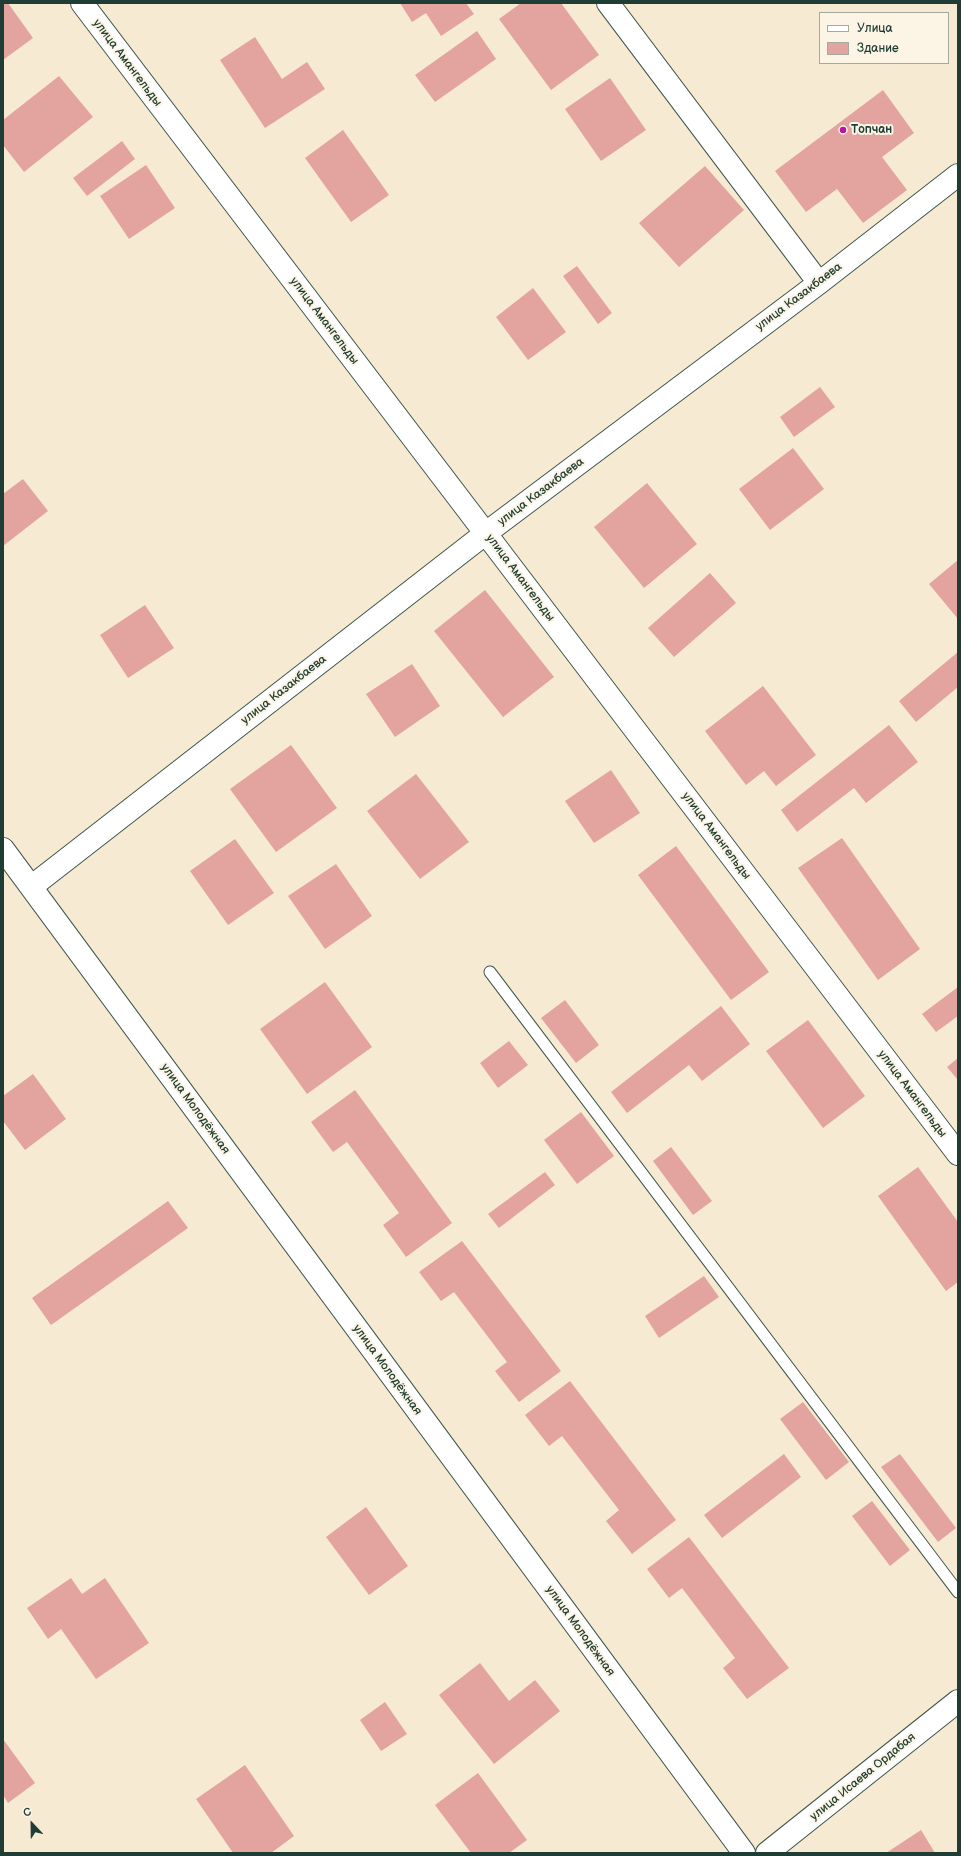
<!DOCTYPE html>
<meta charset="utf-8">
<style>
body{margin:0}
#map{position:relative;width:961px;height:1856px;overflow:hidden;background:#f7ead3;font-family:"Balsamiq Sans",sans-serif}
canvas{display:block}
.frame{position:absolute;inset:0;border:4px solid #1f3d34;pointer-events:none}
.legend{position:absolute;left:819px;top:12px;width:130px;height:52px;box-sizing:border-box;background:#fcf5e5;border:1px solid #a4ab9e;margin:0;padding:5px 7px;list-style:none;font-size:12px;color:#1f3d34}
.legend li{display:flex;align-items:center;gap:8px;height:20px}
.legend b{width:20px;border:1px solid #a4ab9e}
.north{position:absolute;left:12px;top:1804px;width:40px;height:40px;-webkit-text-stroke:3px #fcf5e5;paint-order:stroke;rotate:338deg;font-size:11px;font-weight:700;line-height:16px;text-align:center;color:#1f3d34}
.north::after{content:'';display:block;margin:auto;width:14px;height:18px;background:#1f3d34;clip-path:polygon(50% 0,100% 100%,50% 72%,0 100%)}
</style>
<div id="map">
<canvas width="961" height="1856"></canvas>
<div class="frame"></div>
<ul class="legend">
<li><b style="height:5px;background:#fff"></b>Улица</li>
<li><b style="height:11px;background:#e3a39e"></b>Здание</li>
</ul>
<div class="north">С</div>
</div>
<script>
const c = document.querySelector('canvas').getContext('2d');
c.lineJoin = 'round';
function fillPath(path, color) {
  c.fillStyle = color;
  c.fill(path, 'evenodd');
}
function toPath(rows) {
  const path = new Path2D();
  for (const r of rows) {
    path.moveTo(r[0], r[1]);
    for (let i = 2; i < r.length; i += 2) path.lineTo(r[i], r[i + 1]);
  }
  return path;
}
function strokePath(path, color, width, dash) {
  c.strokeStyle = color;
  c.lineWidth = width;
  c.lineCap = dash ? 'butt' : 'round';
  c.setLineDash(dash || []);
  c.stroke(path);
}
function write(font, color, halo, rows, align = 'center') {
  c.font = font + ' "Balsamiq Sans",sans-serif';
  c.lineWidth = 4;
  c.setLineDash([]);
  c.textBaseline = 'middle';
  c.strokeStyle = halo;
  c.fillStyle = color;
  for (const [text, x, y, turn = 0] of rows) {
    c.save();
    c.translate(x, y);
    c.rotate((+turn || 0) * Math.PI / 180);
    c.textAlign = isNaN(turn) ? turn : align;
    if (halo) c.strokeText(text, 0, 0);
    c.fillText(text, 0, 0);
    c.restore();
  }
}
fillPath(toPath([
 [3,3,8,3,33,38,3,60],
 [400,3,466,3,474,14,441,36,426,13,412,22],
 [521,3,561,3,599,55,551,90,499,19],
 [477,31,496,59,435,102,415,75],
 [255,37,282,79,307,62,325,89,265,128,220,60],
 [59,76,93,117,24,172,3,145,3,120],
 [610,78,646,130,601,161,565,109],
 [883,90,914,133,882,157,907,190,863,223,837,189,806,212,775,171],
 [343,130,389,195,351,222,305,158],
 [122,141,135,159,87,196,73,178],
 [146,165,175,208,129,239,100,196],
 [705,166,744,210,679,267,639,223],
 [577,266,612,313,598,324,563,276],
 [533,288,566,332,528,360,496,317],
 [820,387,835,407,794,437,780,417],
 [793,448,824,489,770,530,739,489],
 [23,479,48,511,3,546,3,494],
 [647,483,697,544,644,588,594,527],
 [958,560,958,619,929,584],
 [710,573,736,603,674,657,648,628],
 [485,590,554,677,503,717,434,631],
 [145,605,174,648,128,678,100,635],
 [958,652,958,687,916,722,899,701],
 [412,664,440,706,395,737,366,694],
 [763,686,816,755,776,786,764,771,746,785,705,731],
 [889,725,918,762,866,803,854,788,797,832,781,810],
 [291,745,337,808,276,852,230,789],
 [611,770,640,813,594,843,565,801],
 [416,774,469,842,420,879,367,811],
 [842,838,920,949,878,980,798,868],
 [235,839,274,893,228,925,190,871],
 [676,846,769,972,731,1000,638,875],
 [336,864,372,916,325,949,288,896],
 [325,982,372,1047,307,1094,260,1029],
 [958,987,958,1016,936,1032,922,1014],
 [565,1000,599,1045,576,1063,541,1018],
 [721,1006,750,1044,702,1081,689,1065,627,1113,611,1092],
 [808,1020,865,1096,823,1128,766,1051],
 [509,1041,528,1065,498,1088,480,1063],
 [958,1058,958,1080,947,1067],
 [33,1074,66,1119,25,1150,3,1121,3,1096],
 [355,1090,452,1223,406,1257,383,1225,399,1213,347,1142,333,1152,311,1122],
 [581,1112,614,1156,577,1184,544,1140],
 [671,1147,712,1201,693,1215,653,1161],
 [918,1167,958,1222,958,1282,946,1291,878,1196],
 [545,1172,555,1185,499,1228,488,1214],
 [168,1201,188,1228,51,1325,32,1298],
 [462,1241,561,1371,519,1402,495,1371,507,1362,454,1292,441,1301,419,1272],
 [704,1276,719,1297,659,1338,645,1316],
 [570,1381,676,1520,632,1554,606,1521,619,1510,562,1436,549,1446,525,1415],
 [803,1402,849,1462,826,1480,780,1419],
 [784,1454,801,1477,722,1538,704,1515],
 [900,1454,956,1528,938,1542,881,1467],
 [872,1501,910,1550,890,1566,852,1516],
 [366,1507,408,1566,369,1595,326,1537],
 [689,1537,789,1668,747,1699,723,1668,735,1658,682,1588,669,1598,647,1569],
 [71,1578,82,1594,105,1578,149,1643,96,1679,61,1629,48,1639,27,1608],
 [480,1663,509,1701,535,1680,560,1711,494,1764,439,1695],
 [385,1702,407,1734,381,1751,360,1720],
 [3,1739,35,1783,8,1803,3,1795],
 [245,1765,294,1836,271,1853,233,1853,196,1799],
 [478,1773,527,1840,509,1853,471,1853,435,1805],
 [921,1830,935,1853,886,1853]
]), '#e3a39e');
const lane = toPath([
 [490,972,958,1592]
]);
const street = toPath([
 [82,3,958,1154],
 [608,3,819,283],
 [3,849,744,1853],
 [31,887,486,533,819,283,958,175],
 [767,1853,958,1701]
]);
strokePath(lane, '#3f574c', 13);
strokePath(street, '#3f574c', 24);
strokePath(lane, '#fff', 11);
strokePath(street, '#fff', 22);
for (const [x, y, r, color] of [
 [843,130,4,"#b5179e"]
]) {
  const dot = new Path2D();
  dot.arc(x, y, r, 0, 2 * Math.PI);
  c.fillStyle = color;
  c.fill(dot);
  strokePath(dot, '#fcf5e5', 1.5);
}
write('12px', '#1f3d34', '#fcf5e5', [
 ["улица Амангельды",127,63,53],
 ["улица Казакбаева",799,297,-37],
 ["улица Амангельды",324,321,53],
 ["улица Казакбаева",541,492,-37],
 ["улица Амангельды",520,578,53],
 ["улица Казакбаева",284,690,-38],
 ["улица Амангельды",716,836,53],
 ["улица Амангельды",912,1094,53],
 ["улица Молодёжная",195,1109,54],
 ["улица Молодёжная",387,1370,54],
 ["улица Молодёжная",580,1631,54],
 ["улица Исаева Ордабая",863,1777,-39]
]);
write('bold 12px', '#1f3d34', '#fcf5e5', [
 ["Топчан",851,130]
], 'left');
</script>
